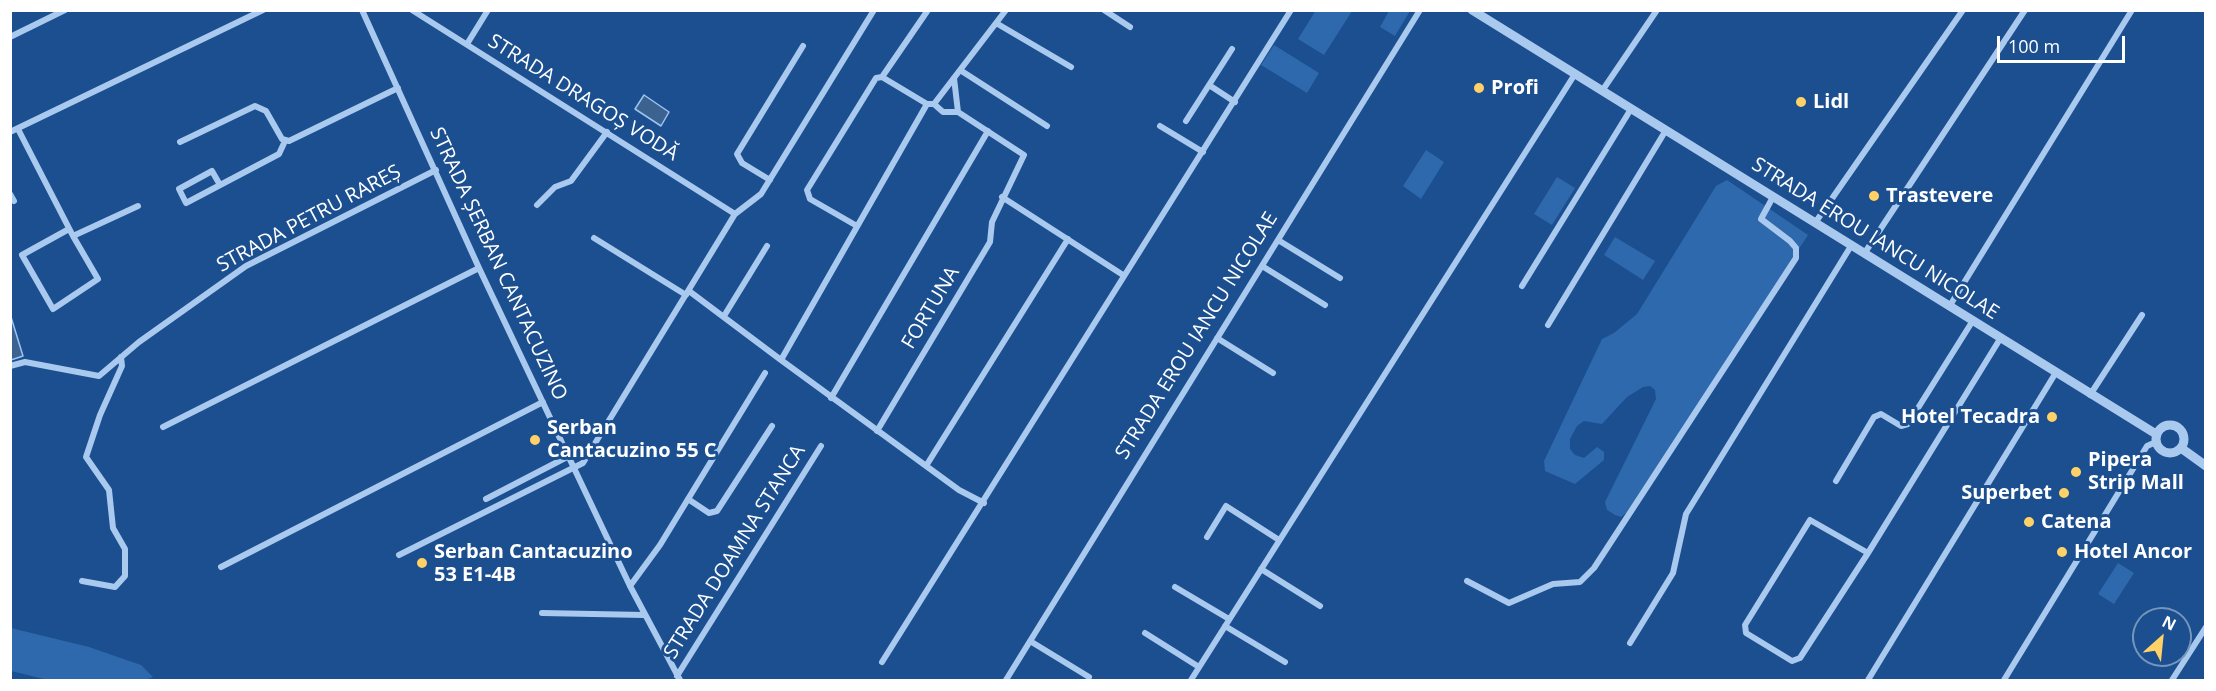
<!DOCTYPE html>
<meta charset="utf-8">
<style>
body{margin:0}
#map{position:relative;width:2216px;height:691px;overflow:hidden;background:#1b4f8f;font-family:"Open Sans",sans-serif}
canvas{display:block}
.frame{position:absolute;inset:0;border:12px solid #fff;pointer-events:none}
.north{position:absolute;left:2132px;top:607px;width:60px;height:60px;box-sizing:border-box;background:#1b4f8f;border:2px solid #7695bc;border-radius:50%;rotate:27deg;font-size:16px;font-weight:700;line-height:24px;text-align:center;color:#fff}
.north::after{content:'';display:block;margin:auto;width:21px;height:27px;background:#ffd166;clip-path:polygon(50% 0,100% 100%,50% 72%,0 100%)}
.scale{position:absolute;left:1997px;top:36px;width:128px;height:27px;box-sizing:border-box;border:3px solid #fff;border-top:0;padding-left:8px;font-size:18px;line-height:21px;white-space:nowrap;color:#fff;-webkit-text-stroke:4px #1b4f8f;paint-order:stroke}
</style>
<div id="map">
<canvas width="2216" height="691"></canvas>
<div class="frame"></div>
<div class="north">N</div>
<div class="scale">100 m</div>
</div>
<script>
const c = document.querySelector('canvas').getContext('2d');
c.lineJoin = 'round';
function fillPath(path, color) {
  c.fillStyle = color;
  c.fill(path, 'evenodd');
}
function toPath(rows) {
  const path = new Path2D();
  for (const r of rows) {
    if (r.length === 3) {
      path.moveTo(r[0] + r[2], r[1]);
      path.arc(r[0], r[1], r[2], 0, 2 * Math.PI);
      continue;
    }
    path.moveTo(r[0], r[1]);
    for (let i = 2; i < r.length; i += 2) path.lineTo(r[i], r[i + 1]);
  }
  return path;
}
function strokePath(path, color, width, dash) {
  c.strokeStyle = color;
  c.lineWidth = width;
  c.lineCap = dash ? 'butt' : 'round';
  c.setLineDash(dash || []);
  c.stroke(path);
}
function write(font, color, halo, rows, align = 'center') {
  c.font = font + ' "Open Sans",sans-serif';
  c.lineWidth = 6;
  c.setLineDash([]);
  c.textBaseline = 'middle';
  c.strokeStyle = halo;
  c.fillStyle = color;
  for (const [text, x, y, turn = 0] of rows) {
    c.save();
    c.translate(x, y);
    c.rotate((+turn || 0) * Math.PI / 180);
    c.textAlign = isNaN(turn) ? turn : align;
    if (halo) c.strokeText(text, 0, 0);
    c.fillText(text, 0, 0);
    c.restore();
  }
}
fillPath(toPath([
 [1316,10,1352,11,1324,55,1298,39],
 [1389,11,1410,11,1395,36,1380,27],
 [1274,45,1319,73,1307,93,1261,65],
 [1426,150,1444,162,1421,199,1403,186],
 [1557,177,1575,188,1552,225,1534,214],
 [1727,180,1808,235,1626,513,1621,517,1615,515,1607,510,1605,502,1656,399,1655,390,1650,386,1643,387,1627,397,1602,424,1584,421,1577,426,1570,439,1570,449,1575,455,1584,458,1597,447,1604,452,1604,460,1575,484,1545,471,1544,461,1602,339,1614,333,1637,314,1716,186],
 [1615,237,1655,261,1643,280,1604,255],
 [2118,563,2134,573,2114,604,2098,594],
 [11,628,89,647,141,665,153,677,146,680,48,680,11,671]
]), '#2e69ad');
const water = toPath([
 [644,95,669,112,661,126,635,109,644,95],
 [11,317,23,356,11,360,10,360,11,317]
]);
fillPath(water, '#3c6290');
strokePath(water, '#9cc4f0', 1.5);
strokePath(toPath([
 [362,10,479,268,630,586,680,680],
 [412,10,735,214],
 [1104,10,1130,27],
 [996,23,1071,67],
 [10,37,65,10],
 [467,44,488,10],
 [960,70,1047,126],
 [882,77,928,10],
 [954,78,958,112],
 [1209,85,1235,102],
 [1602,91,1657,10],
 [927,104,781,360,959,490,984,503],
 [934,104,1006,10],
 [1186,121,1232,49],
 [1160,126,1203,152],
 [18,129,73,236,138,206],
 [10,132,263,10],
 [180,142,255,106,266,111,282,139,289,141,398,88],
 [770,180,742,163,737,154,803,46],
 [220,185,212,171,179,189,186,203,279,154,285,141],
 [10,194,14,201],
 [1002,197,1123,275],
 [537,205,555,187,571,181,607,132],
 [1815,223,1963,10],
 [857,226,810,199,807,190,876,78,882,77,927,104,934,104,943,112,958,112,1024,155,992,222,990,242,877,431],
 [69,229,22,255,53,309,98,279,73,236],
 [594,238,686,295],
 [1278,240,1340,278],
 [1864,254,2025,10],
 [1262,266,1325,305],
 [1522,286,1631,109],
 [689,291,781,360],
 [1949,307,2132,10],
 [724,316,767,246],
 [1548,325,1666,130],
 [1217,338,1273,373],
 [10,366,25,362,99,376,139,342,246,266,436,170],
 [2090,395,2142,315],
 [831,398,988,131],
 [163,427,479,268],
 [926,466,1068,239],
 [1836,481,1874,417,1881,414,1901,426,1908,424,1972,322],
 [486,499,569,456],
 [688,499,709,513,717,511,772,426],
 [1207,537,1226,506,1279,540],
 [1868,553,1810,520,1745,625,1746,633,1792,661,1800,658,1868,553,2000,339],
 [399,555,583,463,735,214,761,194,874,10],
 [221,567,543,402],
 [1261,569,1320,606],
 [82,581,115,587,125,576,125,549,113,528,109,490,86,457,100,415,122,366,121,357],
 [1467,581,1509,603,1553,584,1580,582,1594,568,1796,258,1796,248,1790,241,1761,219,1773,197],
 [630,586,660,545,765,373],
 [1175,587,1229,619],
 [542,613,644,615],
 [1225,626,1285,662],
 [1145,633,1199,667],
 [1030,641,1089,677],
 [1630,643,1673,573,1686,514,1851,246],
 [882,662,1291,10],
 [677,676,821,446],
 [1006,680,1420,10],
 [1191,680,1575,74],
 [1868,680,2055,374],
 [2004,680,2147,446,2156,442],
 [2172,680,2206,627]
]), '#a9c9ee', 6);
strokePath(toPath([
 [1472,10,2156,434],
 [2170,439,14],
 [2181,448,2206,466]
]), '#a9c9ee', 9);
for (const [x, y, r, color] of [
 [1479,88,6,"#ffd166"],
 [1801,102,6,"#ffd166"],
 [1874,196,6,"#ffd166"],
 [2052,417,6,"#ffd166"],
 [535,440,6,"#ffd166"],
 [2076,472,6,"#ffd166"],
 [2064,493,6,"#ffd166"],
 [2029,522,6,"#ffd166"],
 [2062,552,6,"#ffd166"],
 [422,563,6,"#ffd166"]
]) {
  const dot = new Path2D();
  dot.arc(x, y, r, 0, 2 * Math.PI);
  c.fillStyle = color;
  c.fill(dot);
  strokePath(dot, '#1b4f8f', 2);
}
write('bold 20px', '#fff', '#1b4f8f', [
 ["Profi",1491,88],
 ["Lidl",1813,102],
 ["Trastevere",1886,196],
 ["Hotel Tecadra",2040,417,"right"],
 ["Serban",547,428],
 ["Cantacuzino 55 C",547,451],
 ["Pipera",2088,460],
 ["Strip Mall",2088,483],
 ["Superbet",2052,493,"right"],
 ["Catena",2041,522],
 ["Serban Cantacuzino",434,552],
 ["53 E1-4B",434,575],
 ["Hotel Ancor",2074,552]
], 'left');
write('20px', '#fff', '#1b4f8f', [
 ["STRADA DRAGOȘ VODĂ",583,98,32],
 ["STRADA PETRU RAREȘ",309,219,-28],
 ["STRADA EROU IANCU NICOLAE",1875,239,32],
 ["STRADA ȘERBAN CANTACUZINO",498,264,65],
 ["FORTUNA",931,308,-59],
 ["STRADA EROU IANCU NICOLAE",1197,336,-58],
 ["STRADA DOAMNA STANCA",735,552,-58]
]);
</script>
